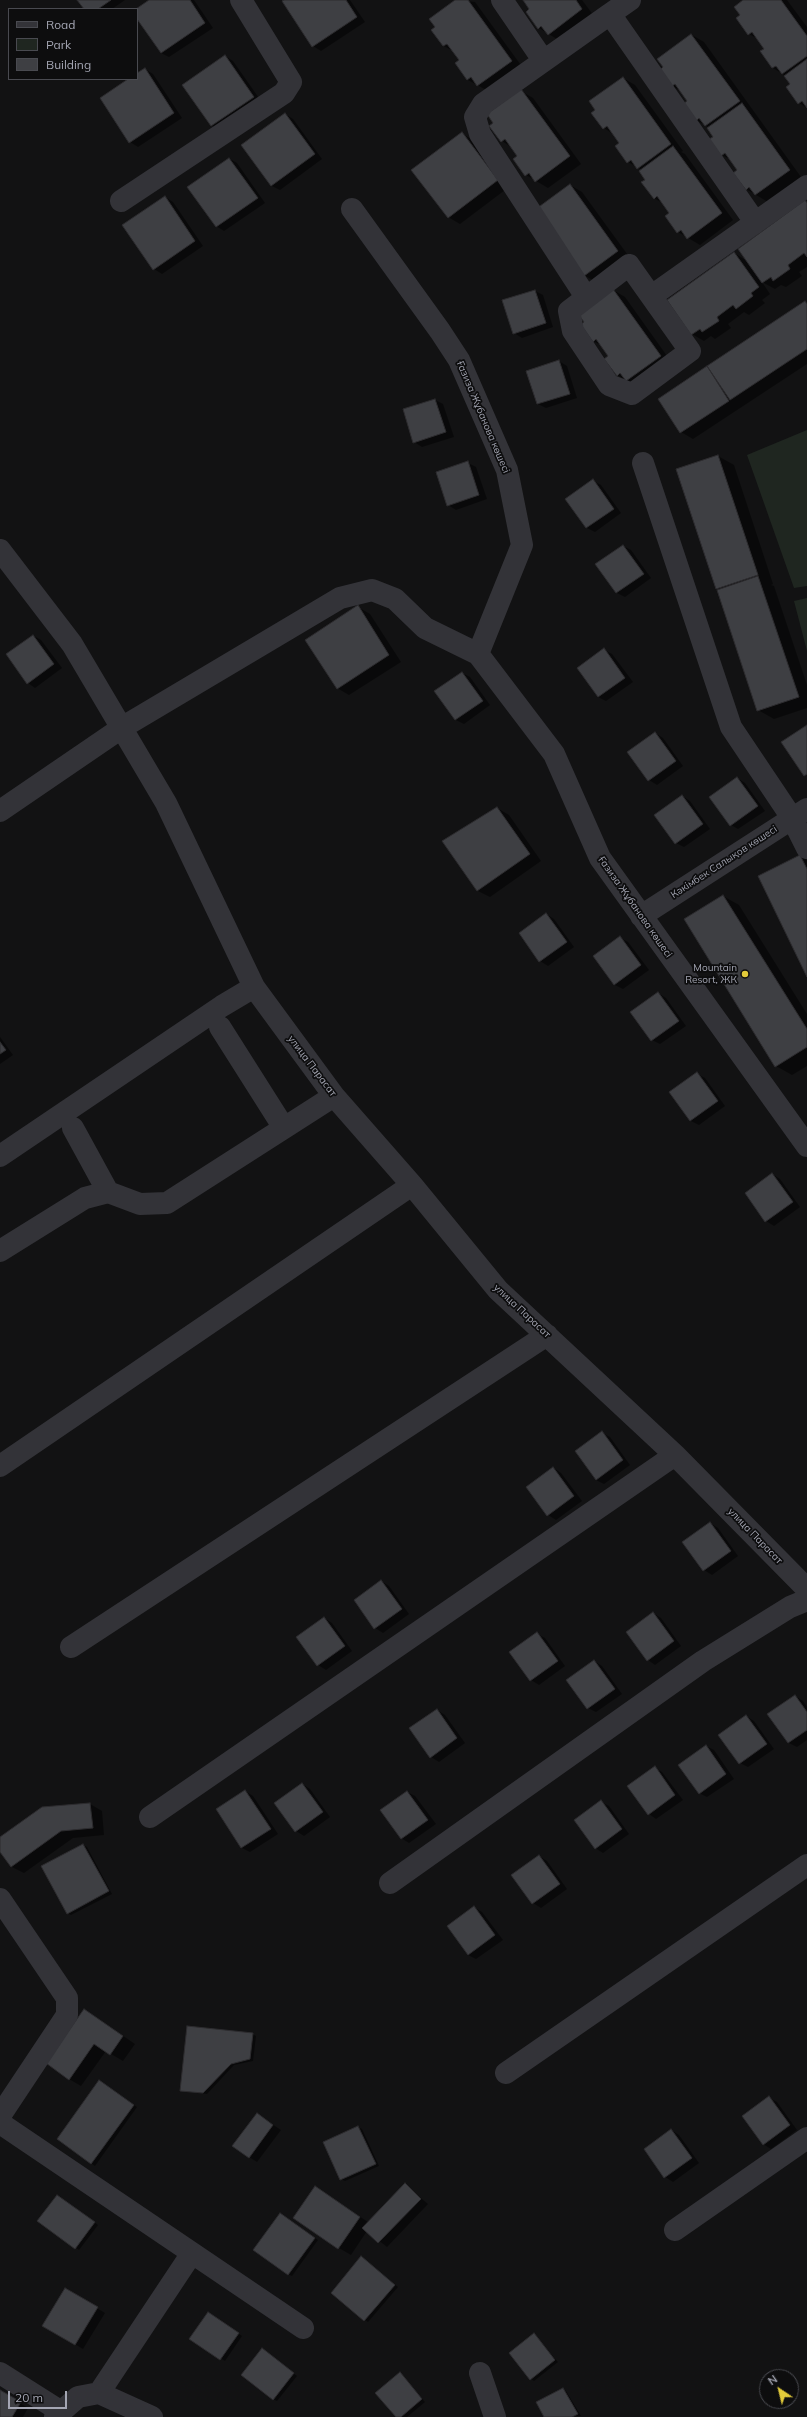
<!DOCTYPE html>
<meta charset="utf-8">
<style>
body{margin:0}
#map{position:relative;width:807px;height:2417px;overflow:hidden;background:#121213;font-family:Mulish,sans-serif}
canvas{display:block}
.legend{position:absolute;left:8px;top:8px;width:130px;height:72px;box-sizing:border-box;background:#0d0d0e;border:1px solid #494a50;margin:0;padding:5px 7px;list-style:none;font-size:12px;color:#a4a6b3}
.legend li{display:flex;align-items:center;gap:8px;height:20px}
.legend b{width:20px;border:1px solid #494a50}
.north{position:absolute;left:759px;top:2369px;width:40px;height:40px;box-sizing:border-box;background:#0d0d0e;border:1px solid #494a50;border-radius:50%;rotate:325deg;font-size:11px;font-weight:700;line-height:16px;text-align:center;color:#a4a6b3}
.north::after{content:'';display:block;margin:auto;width:14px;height:18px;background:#e3cb3a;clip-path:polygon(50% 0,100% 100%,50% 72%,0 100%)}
.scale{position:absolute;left:8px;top:2391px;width:59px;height:18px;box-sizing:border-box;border:2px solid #a4a6b3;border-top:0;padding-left:5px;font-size:12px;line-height:14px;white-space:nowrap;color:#a4a6b3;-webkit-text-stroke:3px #0d0d0e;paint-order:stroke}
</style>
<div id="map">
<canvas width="807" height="2417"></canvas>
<ul class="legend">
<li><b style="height:5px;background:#333338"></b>Road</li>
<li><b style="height:11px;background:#1f2620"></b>Park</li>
<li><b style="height:11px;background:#3e3f43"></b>Building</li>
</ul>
<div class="north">N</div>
<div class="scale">20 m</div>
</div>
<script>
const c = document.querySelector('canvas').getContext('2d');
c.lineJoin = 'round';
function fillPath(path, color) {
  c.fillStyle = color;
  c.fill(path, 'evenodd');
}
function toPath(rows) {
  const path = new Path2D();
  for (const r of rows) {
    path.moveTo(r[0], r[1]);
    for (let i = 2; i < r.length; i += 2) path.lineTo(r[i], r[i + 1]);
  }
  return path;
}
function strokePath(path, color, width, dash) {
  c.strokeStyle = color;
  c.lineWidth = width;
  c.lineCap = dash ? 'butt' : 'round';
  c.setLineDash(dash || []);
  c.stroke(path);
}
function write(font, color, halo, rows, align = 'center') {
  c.font = font + ' Mulish,sans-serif';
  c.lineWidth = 3.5;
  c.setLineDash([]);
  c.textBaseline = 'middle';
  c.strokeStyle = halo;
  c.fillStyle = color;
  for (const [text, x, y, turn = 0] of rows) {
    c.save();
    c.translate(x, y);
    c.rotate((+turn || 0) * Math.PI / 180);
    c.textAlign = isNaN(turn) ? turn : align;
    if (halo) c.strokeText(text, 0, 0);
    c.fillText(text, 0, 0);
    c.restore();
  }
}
fillPath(toPath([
 [807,430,807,586,794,588,747,455],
 [807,598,807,651,794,601]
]), '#1f2620');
fillPath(toPath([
 [79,0,125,0,112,9,85,9],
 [151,0,194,0,213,28,169,57,161,53,137,17],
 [286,0,350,0,365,22,321,51,313,46,283,2],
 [456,0,475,2,523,68,490,92,468,80,456,64,460,61,453,51,444,46,436,27],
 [524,0,582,0,594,16,560,41,539,28],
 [745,0,787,0,807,27,807,108,799,103,786,76,773,68,761,52,765,49,758,39,749,34,741,16],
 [692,35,704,42,801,177,768,202,746,189,739,170,731,160,722,155,710,128,696,120,682,92,672,86],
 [225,56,233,61,261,101,219,130,211,125],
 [145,69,153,74,182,118,138,147,130,142,130,79,137,79,137,74],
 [623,78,635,85,683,151,681,152,685,154,733,220,700,245,678,232,671,213,664,204,654,198,642,170,628,162,620,143,613,134,604,128,596,110],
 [521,91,533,98,581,164,548,188,526,175,518,157,511,147,502,141,490,126],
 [285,114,293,119,322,159,280,190,272,186,242,145],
 [462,134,474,140,509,187,460,224,448,217],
 [230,159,237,163,265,203,224,231,216,226,189,187],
 [570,185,582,192,630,258,596,282,575,270],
 [165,197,173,202,203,246,162,274,154,269],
 [805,202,807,203,807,267,799,272,802,276,786,287,781,285,775,289,762,282,770,294,762,300,765,303,749,315,744,312,728,324,731,328,715,339,711,336,704,341,692,334,734,253,747,261],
 [613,290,625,297,672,363,639,387,617,375,610,356,603,346,593,341],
 [535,291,543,295,553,327,522,338,514,333],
 [805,302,807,303,807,364,693,439,681,432,659,399],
 [559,361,567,366,577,398,546,408,538,404,528,371],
 [435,400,443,404,454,437,422,447,414,442],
 [718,456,734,465,773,584,771,585,774,586,807,685,807,708,774,719,758,710,720,590,717,589,677,470],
 [468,463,476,467,487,499,456,510,448,505],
 [593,481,601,485,621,513,595,532,587,528,567,499],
 [623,546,631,550,651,578,625,597,617,593,597,565],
 [358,607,370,614,401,662,349,695,337,688],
 [34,636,41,640,62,668,35,688,28,683],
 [604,650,612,654,633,682,606,701,598,697],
 [462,673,470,677,490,705,464,724,456,720,436,691],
 [655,733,663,738,683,766,657,785,649,780,629,752],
 [737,778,745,783,765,811,738,829,731,825],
 [682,796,690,801,710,829,684,847,676,843],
 [497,808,509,815,541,861,490,897,478,891,444,842],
 [800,856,807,860,807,974],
 [723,896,739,905,807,1014,807,1066,792,1075,776,1066],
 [546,914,554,919,574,947,548,966,540,961,520,933],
 [620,938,628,942,649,970,623,989,615,985,594,956],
 [658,993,666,998,686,1026,660,1044,652,1040],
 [0,1037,13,1055,0,1064],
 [697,1074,705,1078,725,1106,699,1125,691,1121,671,1093],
 [772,1174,780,1179,800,1207,774,1226,766,1221],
 [602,1433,610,1437,630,1465,604,1484,596,1480,576,1452],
 [554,1468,561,1473,582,1501,556,1520,548,1515],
 [710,1523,718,1528,738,1556,712,1575,704,1570],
 [381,1581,389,1586,409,1614,383,1633,375,1628,355,1600],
 [653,1613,661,1618,681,1646,655,1665,648,1660],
 [324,1618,332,1623,352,1651,326,1670,318,1665],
 [537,1634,545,1638,565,1666,539,1685,531,1680,511,1652],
 [594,1661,602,1666,622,1694,596,1712,588,1708],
 [795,1696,803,1701,807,1707,807,1740,797,1747,789,1743,768,1715],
 [437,1710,445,1715,465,1743,439,1762,431,1757],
 [746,1716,754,1721,774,1749,748,1767,740,1763],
 [706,1746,714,1750,734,1779,707,1797,699,1793],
 [655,1768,662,1772,683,1800,656,1819,649,1814],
 [302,1784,310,1789,330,1817,304,1836,296,1831],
 [245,1791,253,1796,278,1834,250,1852,242,1848],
 [407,1792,415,1796,436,1824,409,1843,401,1838],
 [601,1802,609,1806,629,1834,603,1853,595,1848],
 [90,1804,102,1811,104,1835,73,1838,24,1873,12,1867,0,1850,0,1839],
 [83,1845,87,1847,112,1894,71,1915,67,1913],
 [539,1856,547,1861,567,1889,541,1908,533,1903],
 [475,1908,482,1912,503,1940,476,1959,468,1955],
 [85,2010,135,2044,123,2061,106,2051,81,2086,69,2079],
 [252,2034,256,2036,253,2061,234,2065,207,2094,181,2090],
 [103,2083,137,2107,95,2166,58,2139],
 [769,2098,777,2102,797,2130,771,2149,763,2144],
 [257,2114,281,2130,257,2162,249,2157],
 [358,2127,362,2129,379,2166,345,2181,341,2179],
 [671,2130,679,2135,699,2163,673,2182,665,2177],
 [405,2185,428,2204,387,2247,367,2231,351,2255,339,2248,315,2187,368,2222],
 [61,2198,98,2225,79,2250,39,2221],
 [284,2216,318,2240,292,2276,288,2274],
 [365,2260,398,2287,368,2322,332,2293],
 [65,2289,105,2313,83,2349,43,2325],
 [212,2315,242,2336,225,2361,191,2339],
 [534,2335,558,2362,534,2381,531,2379],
 [266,2351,297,2376,277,2401,273,2399],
 [400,2374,425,2402,407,2417,397,2417],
 [563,2389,566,2391,581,2416,546,2417],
 [0,2391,28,2408,23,2417,0,2417]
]), '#0007');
const building = toPath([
 [77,0,111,0,98,9,84,9,77,0],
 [149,0,190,0,205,23,161,53,137,19,136,9,149,0],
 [284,0,346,0,357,17,312,47,282,1,284,0],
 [455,0,468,0,512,61,477,86,471,77,467,80,455,63,459,60,447,44,443,46,431,30,435,27,429,19,455,0],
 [523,0,576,0,582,9,548,35,541,26,538,29,526,12,529,9,523,0],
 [743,0,781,0,807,36,807,56,782,74,776,66,772,68,760,51,764,49,752,32,748,35,736,18,740,15,734,7,743,0],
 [691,34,740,101,705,126,699,118,696,121,683,104,687,101,675,84,671,87,660,70,663,67,657,59,691,34],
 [225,55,254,97,211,126,182,85,225,55],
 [807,59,807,108,802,101,798,104,786,87,790,84,784,76,807,59],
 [145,68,174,113,129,143,100,98,128,79,137,79,137,73,145,68],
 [623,77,671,144,637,169,631,160,627,163,615,146,619,143,607,126,603,129,591,113,595,110,589,101,623,77],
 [521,89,570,156,535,182,529,173,525,176,513,159,517,156,505,139,501,142,489,126,493,123,487,114,521,89],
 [742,103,790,170,755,195,749,187,746,190,733,173,737,170,725,153,721,156,709,139,713,137,707,128,742,103],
 [285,113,315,154,271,186,241,145,285,113],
 [462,132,498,180,448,218,411,170,462,132],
 [673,146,722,213,687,239,681,230,677,233,665,216,669,213,657,196,654,199,641,182,645,180,639,171,673,146],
 [229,158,258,198,216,227,187,187,229,158],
 [570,184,618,251,584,276,536,209,570,184],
 [165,196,195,241,153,270,122,225,165,196],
 [805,200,807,203,807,257,804,253,788,265,790,269,773,281,771,277,762,283,738,249,805,200],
 [734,252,759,287,751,293,753,296,736,309,733,305,717,317,719,321,702,332,700,329,691,335,667,300,734,252],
 [613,289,661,356,626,381,620,373,617,376,604,359,608,356,596,339,593,342,581,325,584,322,578,314,613,289],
 [535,290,546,323,513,334,502,300,535,290],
 [805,301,807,304,807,349,730,400,707,366,805,301],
 [559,360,570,394,537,404,526,371,559,360],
 [707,366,729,401,680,433,658,399,707,366],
 [435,399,446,432,413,443,403,409,435,399],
 [718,455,758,575,716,589,676,469,718,455],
 [468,461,479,495,447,506,436,472,468,461],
 [593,479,614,509,586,528,565,499,593,479],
 [623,545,644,574,616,593,595,564,623,545],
 [758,576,799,697,757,711,717,590,758,576],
 [358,605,389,655,337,689,305,640,358,605],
 [33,635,54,664,27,684,6,654,33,635],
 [604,648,625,678,598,697,577,668,604,648],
 [462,672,483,701,455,720,434,691,462,672],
 [807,725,807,774,804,776,781,742,807,725],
 [655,732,676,761,648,781,627,752,655,732],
 [737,777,758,806,730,826,709,797,737,777],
 [682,795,703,824,675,844,654,815,682,795],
 [497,807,530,854,477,891,442,841,497,807],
 [800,855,807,869,807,977,758,876,800,855],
 [723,895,807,1029,807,1047,775,1067,684,919,723,895],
 [546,913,567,942,539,962,519,933,546,913],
 [620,936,641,965,614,985,593,956,620,936],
 [658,992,679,1021,651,1041,630,1012,658,992],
 [0,1042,6,1050,0,1054,0,1042],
 [697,1072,718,1101,690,1121,669,1092,697,1072],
 [772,1173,793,1202,765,1222,745,1193,772,1173],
 [602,1431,623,1460,596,1480,575,1451,602,1431],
 [553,1467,574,1496,547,1516,526,1487,553,1467],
 [710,1522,731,1551,703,1571,682,1542,710,1522],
 [381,1580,402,1609,374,1629,354,1600,381,1580],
 [653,1612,674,1641,647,1661,626,1632,653,1612],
 [324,1617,345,1646,317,1666,296,1637,324,1617],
 [537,1632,558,1661,530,1681,509,1652,537,1632],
 [594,1660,615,1689,587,1709,566,1680,594,1660],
 [795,1695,807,1712,807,1730,788,1743,767,1714,795,1695],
 [437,1709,457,1738,430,1758,409,1728,437,1709],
 [746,1715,767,1744,739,1764,718,1735,746,1715],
 [706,1745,726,1774,699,1794,678,1765,706,1745],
 [655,1766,675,1795,648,1815,627,1786,655,1766],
 [302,1783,323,1812,295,1832,274,1803,302,1783],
 [245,1790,271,1829,241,1848,216,1809,245,1790],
 [407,1791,428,1820,401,1839,380,1810,407,1791],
 [601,1800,622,1829,595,1849,574,1820,601,1800],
 [90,1803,93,1828,61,1831,11,1867,0,1852,0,1837,42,1807,90,1803],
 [83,1844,109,1891,67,1914,41,1866,83,1844],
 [539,1855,560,1884,532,1904,511,1875,539,1855],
 [474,1906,495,1935,468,1955,447,1926,474,1906],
 [84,2009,123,2036,110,2055,94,2044,69,2080,46,2063,84,2009],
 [187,2026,253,2033,250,2059,231,2064,203,2093,180,2091,187,2026],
 [99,2080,134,2105,91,2164,57,2139,99,2080],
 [769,2096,790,2125,763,2145,742,2116,769,2096],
 [257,2113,273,2125,249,2158,232,2146,257,2113],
 [358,2126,376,2164,340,2180,323,2142,358,2126],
 [671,2129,692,2158,664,2178,644,2149,671,2129],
 [405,2183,421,2199,378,2243,362,2228,405,2183],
 [315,2186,360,2217,338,2249,293,2218,315,2186],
 [57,2195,95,2222,75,2249,37,2221,57,2195],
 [280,2213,315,2238,288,2275,253,2250,280,2213],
 [361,2256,395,2285,364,2321,331,2293,361,2256],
 [65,2288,98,2307,75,2345,42,2326,65,2288],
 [208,2312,239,2333,220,2360,189,2339,208,2312],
 [534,2333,555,2360,530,2380,509,2353,534,2333],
 [262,2348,294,2373,273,2400,241,2375,262,2348],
 [400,2372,422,2399,401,2417,396,2417,375,2393,400,2372],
 [563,2388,578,2414,572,2417,544,2417,536,2402,563,2388],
 [0,2390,21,2402,12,2417,0,2417,0,2390]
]);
fillPath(building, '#3e3f43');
strokePath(building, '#2d2c2f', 1);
strokePath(toPath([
 [502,0,543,60],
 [610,14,630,0],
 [121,201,284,93,291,82,241,0],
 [352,209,440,331,459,360,507,470,522,545,478,654,554,754,600,858,807,1146],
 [629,265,690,351,632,394,609,385,573,331,569,311,629,265],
 [653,295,807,186],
 [586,297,480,134,475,117,483,104,610,14,755,222],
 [643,463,731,727,792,818,807,848],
 [0,550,72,644,166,803,254,987,334,1096,412,1185,498,1290,675,1455,807,1589],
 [0,811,123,727,340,598,372,590,395,599,425,628,478,654],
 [641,916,807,809],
 [220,1027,284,1128],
 [73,1128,108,1192],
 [0,1156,222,1006,254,987],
 [0,1251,85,1198,108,1192,140,1204,167,1203,334,1096],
 [0,1466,412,1185],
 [71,1647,547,1335],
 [150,1817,675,1455],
 [390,1883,703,1661,790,1607,807,1600],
 [0,1899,67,1998,67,2015,0,2116],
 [506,2073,807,1865],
 [0,2123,303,2328],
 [675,2230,807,2138],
 [0,2373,60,2411],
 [480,2373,495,2417],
 [99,2393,192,2253],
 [55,2417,78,2397,99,2393,152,2417]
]), '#333338', 22);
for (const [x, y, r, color] of [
 [745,974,4,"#e3cb3a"]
]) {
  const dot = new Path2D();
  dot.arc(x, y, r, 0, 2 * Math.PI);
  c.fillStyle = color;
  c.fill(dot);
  strokePath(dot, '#0d0d0e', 1.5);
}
write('10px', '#a4a6b3', '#0d0d0e', [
 ["Ғазиза Жұбанова көшесі",483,417,67],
 ["Кәкімбек Салықов көшесі",724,862,-33],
 ["Ғазиза Жұбанова көшесі",635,907,55],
 ["улица Парасат",312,1066,53],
 ["улица Парасат",522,1311,43],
 ["улица Парасат",755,1536,46]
]);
write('10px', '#a4a6b3', '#0d0d0e', [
 ["Mountain",737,968],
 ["Resort, ЖК",737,980]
], 'right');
</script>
